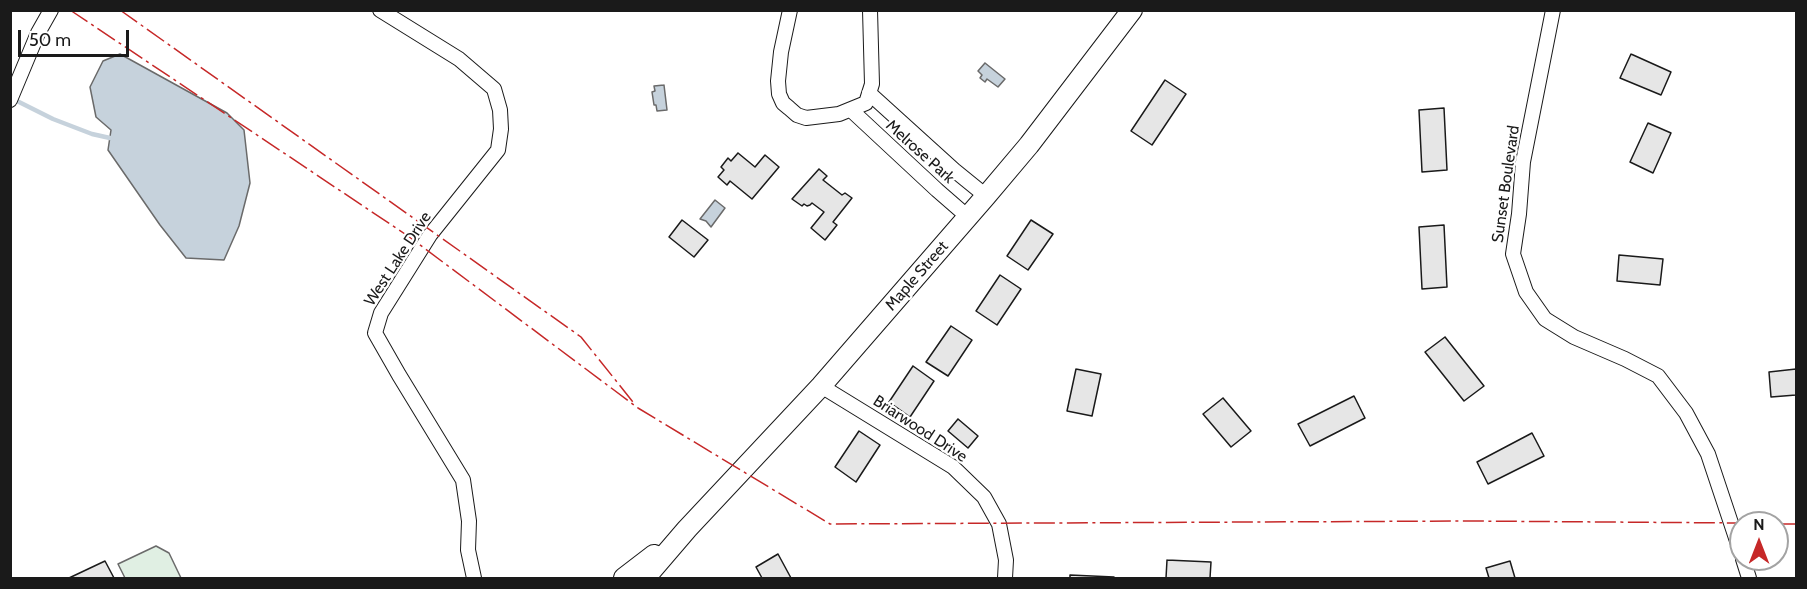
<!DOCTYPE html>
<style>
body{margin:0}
#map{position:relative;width:1807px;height:589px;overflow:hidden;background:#fff;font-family:Cabin,sans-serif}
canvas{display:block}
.frame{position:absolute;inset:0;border:12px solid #1a1a1a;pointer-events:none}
.north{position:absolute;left:1729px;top:511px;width:60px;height:60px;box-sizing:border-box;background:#fff;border:2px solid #a3a3a3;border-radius:50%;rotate:0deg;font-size:16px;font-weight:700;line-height:24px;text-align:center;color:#1a1a1a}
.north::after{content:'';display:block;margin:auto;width:21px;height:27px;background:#c62828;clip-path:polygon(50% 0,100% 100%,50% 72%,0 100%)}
.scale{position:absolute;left:18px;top:30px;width:111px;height:27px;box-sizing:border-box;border:3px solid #1a1a1a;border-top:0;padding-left:8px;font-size:18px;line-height:21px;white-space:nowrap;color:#1a1a1a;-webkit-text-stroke:4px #fff;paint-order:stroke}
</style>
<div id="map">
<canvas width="1807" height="589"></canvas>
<div class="frame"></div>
<div class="north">N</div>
<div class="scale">50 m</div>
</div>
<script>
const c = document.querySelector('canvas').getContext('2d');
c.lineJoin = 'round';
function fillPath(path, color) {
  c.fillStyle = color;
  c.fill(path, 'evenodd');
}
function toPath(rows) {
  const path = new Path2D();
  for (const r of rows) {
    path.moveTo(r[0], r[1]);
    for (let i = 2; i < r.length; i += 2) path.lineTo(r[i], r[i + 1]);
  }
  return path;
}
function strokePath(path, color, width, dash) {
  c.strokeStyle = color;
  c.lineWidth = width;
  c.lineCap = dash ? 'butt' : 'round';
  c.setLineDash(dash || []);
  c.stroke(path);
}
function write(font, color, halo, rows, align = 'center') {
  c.font = font + ' Cabin,sans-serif';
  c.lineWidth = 4.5;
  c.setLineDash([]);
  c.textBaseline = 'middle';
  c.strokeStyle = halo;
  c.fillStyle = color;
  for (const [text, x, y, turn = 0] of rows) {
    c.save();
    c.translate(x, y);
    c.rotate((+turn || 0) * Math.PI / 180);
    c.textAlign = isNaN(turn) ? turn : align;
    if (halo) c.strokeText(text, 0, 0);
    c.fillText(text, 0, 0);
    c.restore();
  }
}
const green = toPath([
 [156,546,169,553,181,578,125,578,118,564,156,546]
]);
fillPath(green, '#e0efe3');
strokePath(green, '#6a6a6a', 1.5);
const water = toPath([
 [120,54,227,113,244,130,250,183,239,226,224,260,186,258,160,225,108,150,111,130,96,117,90,87,103,61,120,54],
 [985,63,1005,79,998,87,987,79,985,82,980,78,982,75,978,71,985,63],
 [664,85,667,110,657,111,656,105,654,105,652,92,655,91,654,86,664,85],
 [715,200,725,208,711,227,706,221,700,219,715,200]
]);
fillPath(water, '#c6d2dc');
strokePath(water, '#6a6a6a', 1.5);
strokePath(toPath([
 [13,99,53,119,92,134,110,138]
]), '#c6d2dc', 4.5);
const building = toPath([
 [1631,54,1671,72,1661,95,1620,78,1631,54],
 [1165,80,1186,94,1152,145,1131,131,1165,80],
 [1444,108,1447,170,1422,172,1419,110,1444,108],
 [1648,123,1671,133,1653,173,1630,162,1648,123],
 [738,153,755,167,765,155,779,167,752,199,730,181,727,185,718,177,724,170,721,167,728,158,731,161,738,153],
 [819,169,827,176,823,180,842,195,845,193,852,198,833,222,837,225,825,240,811,228,824,212,812,203,810,205,807,206,804,204,802,206,792,199,819,169],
 [682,220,708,240,694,257,669,237,682,220],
 [1031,220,1053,234,1028,270,1007,256,1031,220],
 [1444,225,1447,287,1422,289,1419,227,1444,225],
 [1619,255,1663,259,1660,285,1617,281,1619,255],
 [1000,275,1021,289,997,325,976,311,1000,275],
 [951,326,972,340,948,376,926,362,951,326],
 [1445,337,1484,386,1464,401,1425,352,1445,337],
 [913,366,934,381,910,417,889,402,913,366],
 [1076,369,1101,374,1092,416,1067,411,1076,369],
 [1796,369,1796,395,1771,397,1769,372,1796,369],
 [1354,396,1365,418,1310,446,1298,424,1354,396],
 [1223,398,1251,431,1231,447,1203,414,1223,398],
 [958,419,978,436,968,448,948,431,958,419],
 [859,431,880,445,856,482,835,467,859,431],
 [1532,433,1544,456,1488,484,1477,462,1532,433],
 [778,554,791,578,762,578,756,567,778,554],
 [1167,560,1211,562,1210,578,1166,578,1167,560],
 [105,561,114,578,69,578,105,561],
 [1510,561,1515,578,1489,578,1486,568,1510,561],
 [1070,575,1114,577,1114,578,1070,578,1070,575]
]);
fillPath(building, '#e6e6e6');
strokePath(building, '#1a1a1a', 1.5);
const minor = toPath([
 [380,10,459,59,494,89,500,110,501,129,498,150,430,235,381,313,375,333,399,375,463,480,469,521,468,550,474,578],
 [790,10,781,52,778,81,779,94,783,103,789,108,797,115,806,118,839,114,866,103,872,84,870,10],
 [1553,10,1523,162,1519,214,1513,254,1526,292,1545,319,1574,337,1625,359,1658,376,1686,413,1708,454,1741,553],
 [869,93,954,170,986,196],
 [10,100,38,33,51,10],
 [851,110,937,190,968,217],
 [821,386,953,467,984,497,999,524,1006,560,1005,578],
 [1743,559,1749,578]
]);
const secondary = toPath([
 [624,578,654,555],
 [645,578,687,529,821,386,986,196,1029,145,1132,10]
]);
strokePath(minor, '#1a1a1a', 16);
strokePath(secondary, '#1a1a1a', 22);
strokePath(minor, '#fff', 14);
strokePath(secondary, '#fff', 20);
strokePath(toPath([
 [70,10,408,236,638,408,830,524,1469,521,1741,523],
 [120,10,581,337,633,402],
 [1777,524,1796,524]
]), '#c62828', 1.5, [21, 4.5, 3, 4.5]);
write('16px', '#1a1a1a', '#fff', [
 ["Melrose Park",920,152,42],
 ["Sunset Boulevard",1506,184,-82],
 ["West Lake Drive",398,259,-57],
 ["Maple Street",917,276,-49],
 ["Briarwood Drive",920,429,33]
]);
</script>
